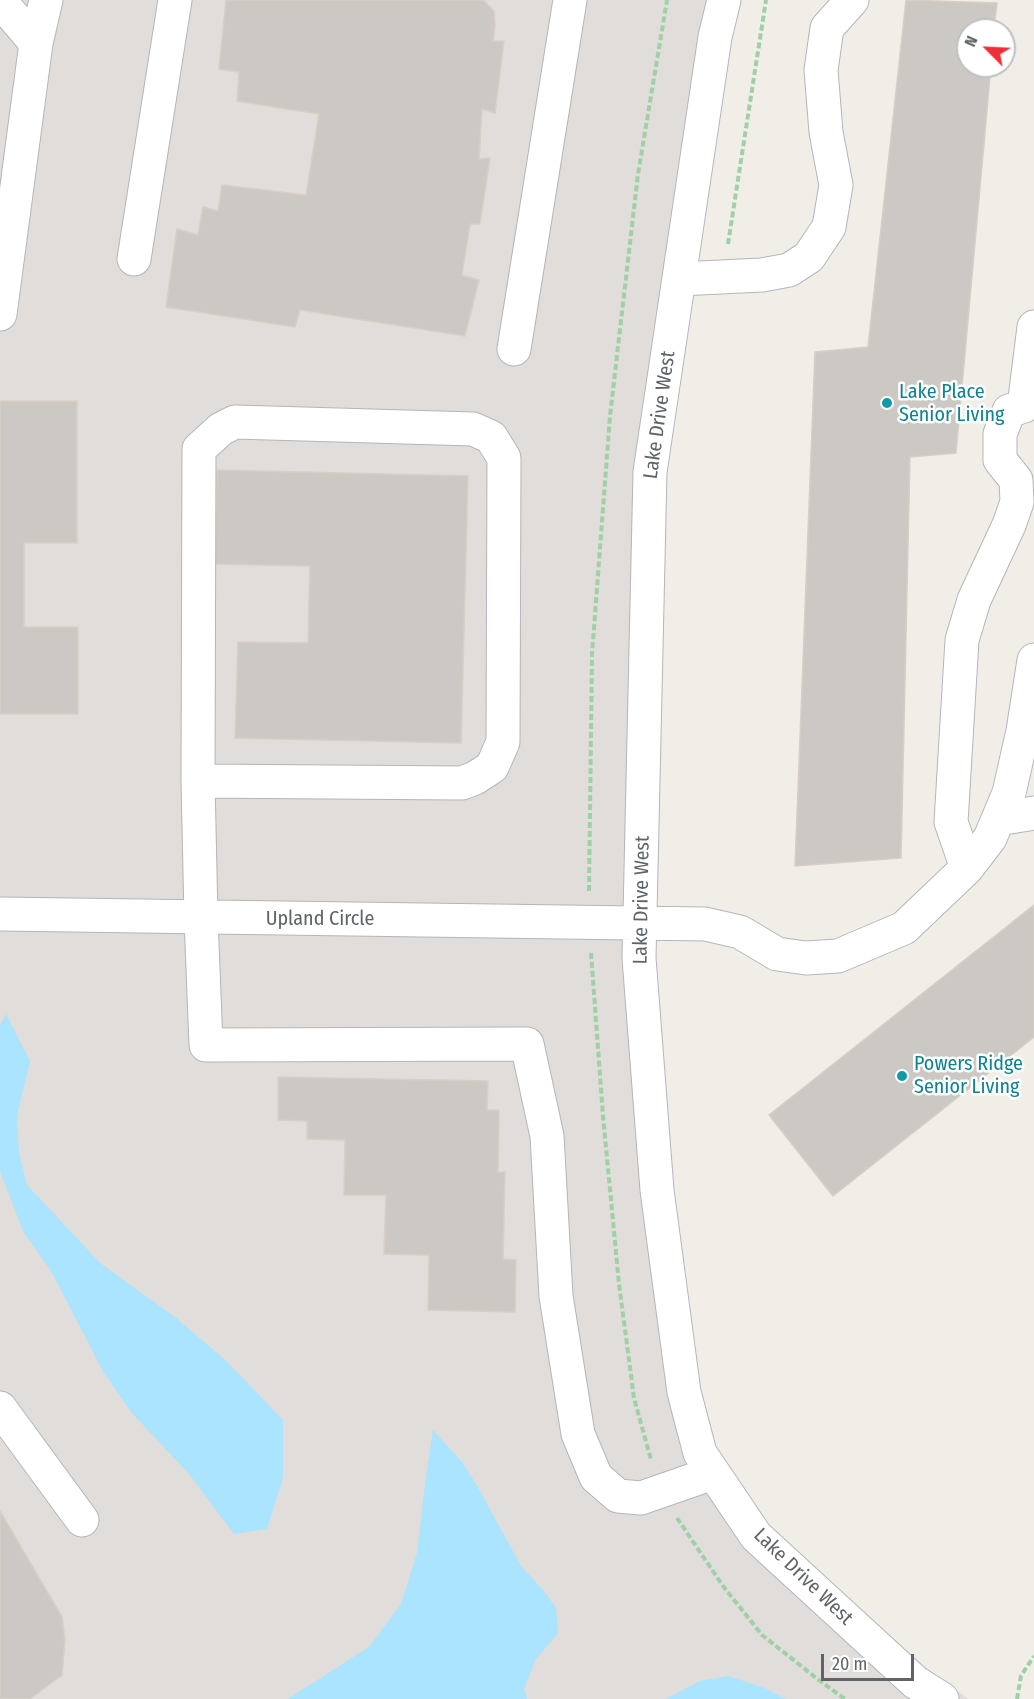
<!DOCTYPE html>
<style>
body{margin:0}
#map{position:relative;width:1034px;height:1699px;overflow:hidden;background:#f1eee8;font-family:"Fira Sans Condensed",sans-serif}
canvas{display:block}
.north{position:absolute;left:956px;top:18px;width:60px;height:60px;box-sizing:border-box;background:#fff;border:2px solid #bfc1c3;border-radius:50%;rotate:294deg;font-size:16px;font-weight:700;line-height:24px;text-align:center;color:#5f6468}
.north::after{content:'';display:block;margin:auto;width:21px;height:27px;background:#f12e37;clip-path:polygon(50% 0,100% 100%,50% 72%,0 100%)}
.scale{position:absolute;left:821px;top:1654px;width:93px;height:27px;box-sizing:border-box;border:3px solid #5f6468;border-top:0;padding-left:8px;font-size:18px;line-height:21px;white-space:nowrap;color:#5f6468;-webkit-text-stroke:4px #fff;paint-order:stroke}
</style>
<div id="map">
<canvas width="1034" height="1699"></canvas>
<div class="north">N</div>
<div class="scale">20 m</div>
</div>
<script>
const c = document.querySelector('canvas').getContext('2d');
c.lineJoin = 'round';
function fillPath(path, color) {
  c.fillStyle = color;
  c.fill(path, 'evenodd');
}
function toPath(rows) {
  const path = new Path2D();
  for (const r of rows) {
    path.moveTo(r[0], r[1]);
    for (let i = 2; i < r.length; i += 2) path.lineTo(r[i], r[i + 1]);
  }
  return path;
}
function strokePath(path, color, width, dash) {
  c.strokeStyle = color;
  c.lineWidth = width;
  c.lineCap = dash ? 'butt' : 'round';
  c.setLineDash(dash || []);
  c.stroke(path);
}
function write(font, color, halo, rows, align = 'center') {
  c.font = font + ' "Fira Sans Condensed",sans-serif';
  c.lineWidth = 5;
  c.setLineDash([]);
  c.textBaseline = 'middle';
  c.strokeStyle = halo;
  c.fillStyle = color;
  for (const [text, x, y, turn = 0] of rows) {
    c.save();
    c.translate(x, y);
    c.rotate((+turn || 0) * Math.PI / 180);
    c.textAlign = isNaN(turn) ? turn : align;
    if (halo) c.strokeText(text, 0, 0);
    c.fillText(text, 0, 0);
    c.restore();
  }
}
fillPath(toPath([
 [0,0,718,0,647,640,654,1163,713,1473,784,1561,968,1699,0,1699]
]), '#e0ddda');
fillPath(toPath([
 [6,1014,30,1061,17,1116,19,1153,27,1185,100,1263,176,1318,224,1359,283,1420,283,1478,267,1529,234,1534,190,1475,132,1413,104,1373,51,1271,23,1231,0,1171,0,1025],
 [433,1430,462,1462,476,1484,521,1566,543,1590,556,1608,558,1633,536,1659,524,1689,527,1699,288,1699,369,1647,401,1604,417,1553,426,1477],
 [728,1676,765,1688,785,1699,666,1699,700,1681]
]), '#aae4ff');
const building = toPath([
 [226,0,483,0,494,11,495,26,493,41,504,41,495,113,482,109,479,159,490,158,480,224,470,224,462,275,479,280,465,336,300,310,295,327,166,307,177,229,198,235,203,207,218,211,222,185,306,195,319,114,237,101,239,72,219,69,226,0],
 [906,0,997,3,994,30,968,30,968,66,991,66,956,453,910,457,901,858,795,866,815,352,868,347,906,0],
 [0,401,77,401,77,543,24,543,24,627,78,627,78,714,0,714,0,401],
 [217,470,468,476,461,743,235,738,238,642,308,643,310,566,215,564,217,470],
 [1034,905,1034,1037,833,1196,769,1115,1034,905],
 [278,1077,488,1081,487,1110,499,1110,498,1172,505,1172,503,1259,516,1260,515,1312,428,1310,429,1255,384,1254,386,1195,344,1195,345,1140,307,1139,307,1121,278,1120,278,1077],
 [0,1511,62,1617,65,1640,62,1675,30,1699,0,1699,0,1511]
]);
fillPath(building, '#ccc9c5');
strokePath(building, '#d7cfc5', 1.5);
const minor = toPath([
 [724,0,715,37,650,472,639,958,657,1190,684,1392,700,1453,756,1536,915,1682,942,1699],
 [0,1,36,43],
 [134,259,175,0],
 [679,279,762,275,789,270,809,257,829,227,836,185,826,132,821,70,827,28,852,0],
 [0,314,36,43,46,0],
 [514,349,570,0],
 [198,781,462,783,475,778,492,767,503,742,504,458,491,437,473,429,235,422,221,429,199,449,198,781,201,918,206,1045,527,1044,547,1136,556,1296,578,1434,596,1477,618,1496,641,1498,713,1473],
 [998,819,1034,813],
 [967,868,951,822,962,640,974,600,1009,525,1017,502,1016,480,1000,460,1000,434,1009,411,1024,406,1034,327],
 [0,914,705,924,740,932,777,954,806,958,838,956,904,928,967,868,990,838,1009,793,1023,731,1034,660],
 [0,1408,82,1520]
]);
strokePath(minor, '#b3b6ba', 35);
strokePath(toPath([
 [728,244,766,0],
 [589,891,592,654,610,416,638,174,667,0],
 [591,953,603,1116,619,1284,634,1398,651,1460],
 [677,1518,723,1586,762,1635,820,1681,845,1699],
 [1017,1699,1021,1676,1034,1656]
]), '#9fd0a6', 4, [6, 3]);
strokePath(minor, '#fff', 33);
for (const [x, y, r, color] of [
 [887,403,6,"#0f9aa8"],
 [902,1076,6,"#0f9aa8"]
]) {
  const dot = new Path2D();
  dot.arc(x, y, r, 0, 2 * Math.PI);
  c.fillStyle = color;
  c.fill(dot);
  strokePath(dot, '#fff', 2);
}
write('20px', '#0d838f', '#fff', [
 ["Lake Place",899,392],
 ["Senior Living",899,415],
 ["Powers Ridge",914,1064],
 ["Senior Living",914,1087]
], 'left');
write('20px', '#5f6468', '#fff', [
 ["Lake Drive West",660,415,-82],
 ["Lake Drive West",642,900,-89],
 ["Upland Circle",320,919],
 ["Lake Drive West",803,1577,44]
]);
</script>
